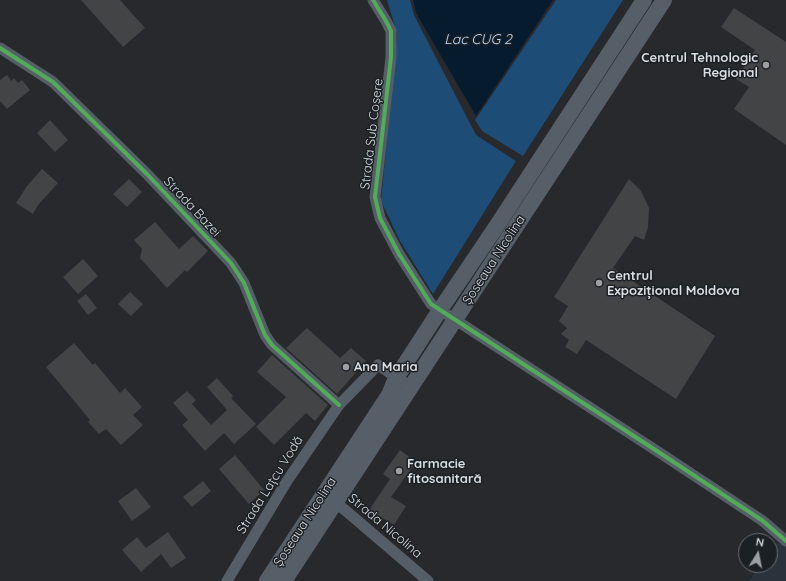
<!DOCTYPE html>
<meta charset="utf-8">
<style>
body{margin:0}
#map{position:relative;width:786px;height:581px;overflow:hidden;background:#27292c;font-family:Quicksand,sans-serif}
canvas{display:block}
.north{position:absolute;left:738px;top:533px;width:40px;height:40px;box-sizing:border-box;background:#1b2025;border:1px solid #686c71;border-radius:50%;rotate:10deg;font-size:11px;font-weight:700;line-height:16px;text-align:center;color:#dbdee2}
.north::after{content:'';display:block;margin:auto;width:14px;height:18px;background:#9c9fa2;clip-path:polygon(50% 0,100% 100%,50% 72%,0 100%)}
</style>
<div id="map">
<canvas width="786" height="581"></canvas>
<div class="north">N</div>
</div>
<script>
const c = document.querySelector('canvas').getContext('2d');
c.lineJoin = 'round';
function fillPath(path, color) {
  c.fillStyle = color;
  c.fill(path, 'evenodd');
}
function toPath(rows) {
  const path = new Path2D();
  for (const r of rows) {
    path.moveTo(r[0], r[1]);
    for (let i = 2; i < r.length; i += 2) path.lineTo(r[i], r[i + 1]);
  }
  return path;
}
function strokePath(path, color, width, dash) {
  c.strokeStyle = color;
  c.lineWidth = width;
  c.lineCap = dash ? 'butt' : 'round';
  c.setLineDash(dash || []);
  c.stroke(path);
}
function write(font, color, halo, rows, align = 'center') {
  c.font = font + ' Quicksand,sans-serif';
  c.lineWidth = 3;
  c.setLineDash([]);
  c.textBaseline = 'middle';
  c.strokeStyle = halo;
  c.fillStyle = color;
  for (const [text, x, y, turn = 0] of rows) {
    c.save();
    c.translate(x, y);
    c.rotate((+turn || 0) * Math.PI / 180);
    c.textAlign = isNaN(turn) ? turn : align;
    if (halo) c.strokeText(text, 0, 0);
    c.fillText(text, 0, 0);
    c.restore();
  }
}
fillPath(toPath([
 [774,543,786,545,786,581,749,581,760,565,770,565,770,549]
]), '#2a333c');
fillPath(toPath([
 [387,0,410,0,414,15,476,135,516,161,433,294,400,241,381,201,397,34],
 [556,0,623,0,523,156,482,131,475,120]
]), '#1d4c76');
fillPath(toPath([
 [413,0,553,0,476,116,416,13]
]), '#071b2f');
fillPath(toPath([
 [81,0,120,0,145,28,123,47],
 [734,8,786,42,786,145,734,109,749,87,736,79,755,50,721,27],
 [7,75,11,81,14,78,18,83,22,80,30,90,7,109,0,101,0,80],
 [50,120,68,140,55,152,37,133],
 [42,169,58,183,38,205,33,214,16,203,27,186],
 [129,179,142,192,127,207,113,194],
 [629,179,641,191,649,208,648,227,644,240,635,236,613,268,715,336,676,399,586,340,577,354,565,347,569,340,561,334,567,328,559,321,568,306,554,297],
 [155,222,179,249,193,236,208,251,187,272,185,270,167,288,140,258,142,249,134,240],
 [83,259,98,276,78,294,63,277],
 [130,292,143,304,131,316,118,304],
 [86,294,97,308,88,315,77,301],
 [307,328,340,358,351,348,366,361,337,394,286,348],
 [74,343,93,365,95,363,120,393,125,388,142,407,133,415,143,425,121,445,106,429,99,434,88,422,90,420,46,367],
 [272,355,328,405,315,421,306,413,274,445,256,427,286,397,257,372],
 [217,378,233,396,231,398,256,424,234,444,224,433,205,451,182,425,188,420,173,403,187,391,196,400,192,404,211,425,227,410,207,387],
 [400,450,416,462,391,497,406,506,394,525,369,510,390,479,383,474],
 [235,455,264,490,249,504,219,469],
 [203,481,211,491,192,507,183,497],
 [136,488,151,507,132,521,118,501],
 [168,532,186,558,171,568,161,554,141,572,122,550,137,537,146,548]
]), '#424446');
strokePath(toPath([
 [373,0,386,21,391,31,391,57,375,197,380,218,399,254,431,304,660,453,763,521,786,541],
 [0,48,53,82,147,174,231,263,244,283,265,335,272,345,339,405],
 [330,499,345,510,428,581],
 [227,581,287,481,339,405,378,365,411,387]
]), '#555e66', 11);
strokePath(toPath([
 [267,581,389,395,396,378,440,310,498,224,644,0],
 [284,581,664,0]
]), '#565f68', 16);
strokePath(toPath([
 [373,0,386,21,391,31,391,57,375,197,380,218,399,254,431,304,660,453,763,521,786,541],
 [0,48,53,82,147,174,231,263,244,283,265,335,272,345,339,405]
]), '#51ab58', 4);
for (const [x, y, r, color] of [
 [766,65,4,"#9c9fa2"],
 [599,283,4,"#9c9fa2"],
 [346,367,4,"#9c9fa2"],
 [399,471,4,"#9c9fa2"]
]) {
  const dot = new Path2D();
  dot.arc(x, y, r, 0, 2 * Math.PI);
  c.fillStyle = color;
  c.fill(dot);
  strokePath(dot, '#1b2025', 1.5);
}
write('bold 13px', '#dbdee2', '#1b2025', [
 ["Centrul Tehnologic",758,58,"right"],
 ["Regional",758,73,"right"],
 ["Centrul",607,276],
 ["Expozițional Moldova",607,291],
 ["Ana Maria",354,367],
 ["Farmacie",407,464],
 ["fitosanitară",407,479]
], 'left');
write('13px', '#dbdee2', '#1b2025', [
 ["Strada Sub Coșere",372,134,-83],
 ["Strada Bazei",192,207,47],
 ["Șoseaua Nicolina",494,260,-57],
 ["Strada Lațcu Vodă",270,485,-58],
 ["Șoseaua Nicolina",305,522,-57],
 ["Strada Nicolina",385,526,40]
]);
write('italic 14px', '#b8dcff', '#1b2025', [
 ["Lac CUG 2",478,40]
]);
</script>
